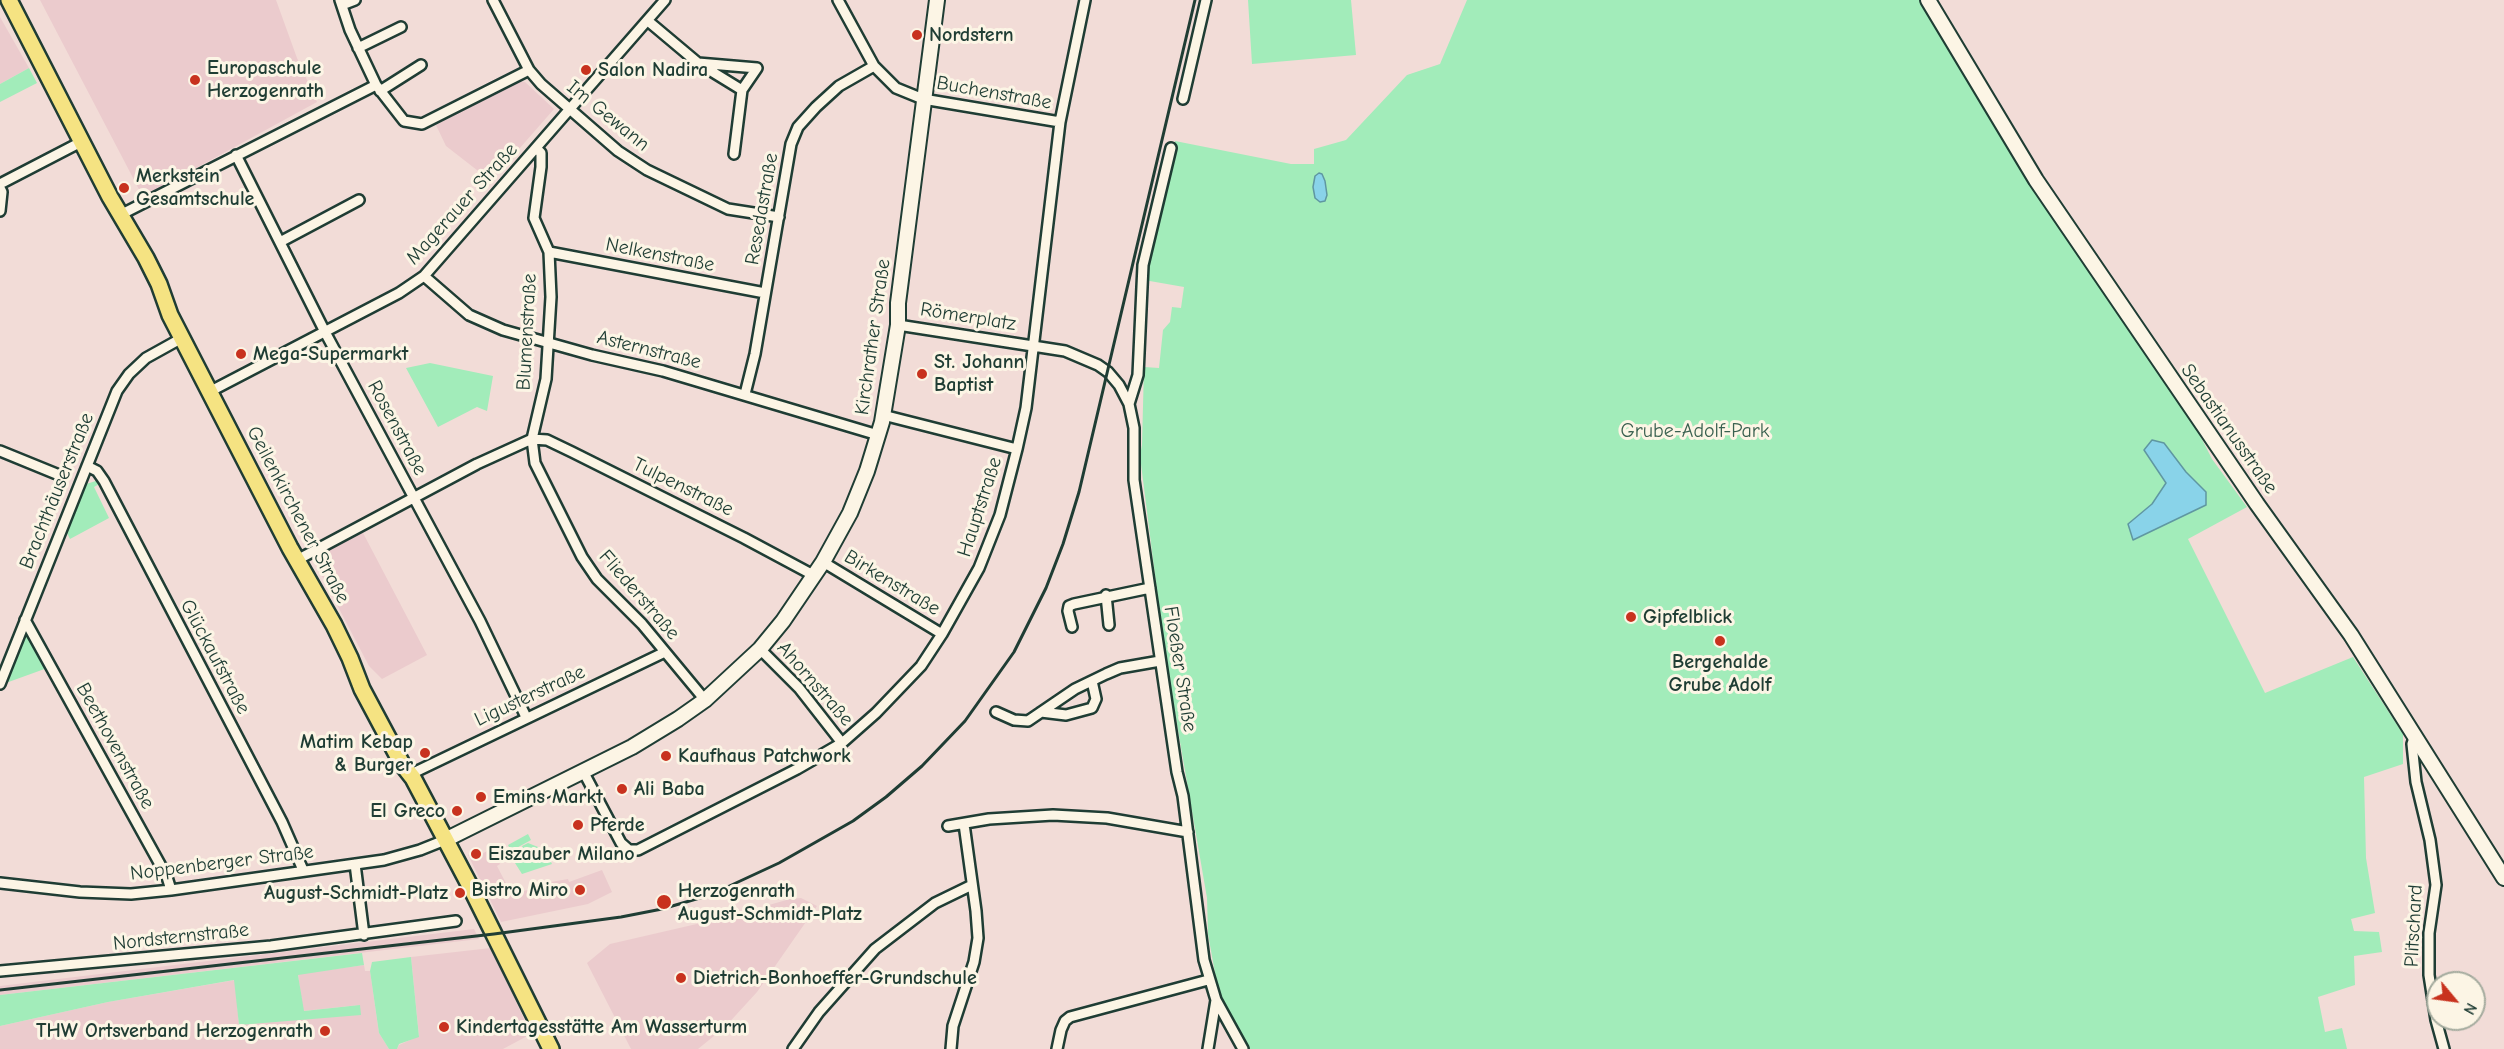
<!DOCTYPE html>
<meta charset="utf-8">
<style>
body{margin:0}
#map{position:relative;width:2504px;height:1049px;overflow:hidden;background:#f2dcd7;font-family:"Comic Neue",sans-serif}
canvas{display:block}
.north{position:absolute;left:2426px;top:971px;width:60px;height:60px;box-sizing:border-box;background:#fcf5e5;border:2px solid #a4ab9e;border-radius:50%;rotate:119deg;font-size:16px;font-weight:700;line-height:24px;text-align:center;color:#1f3d34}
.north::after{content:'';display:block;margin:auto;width:21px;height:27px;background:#c8321e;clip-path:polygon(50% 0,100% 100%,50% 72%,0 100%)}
</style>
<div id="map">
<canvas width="2504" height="1049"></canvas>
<div class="north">N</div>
</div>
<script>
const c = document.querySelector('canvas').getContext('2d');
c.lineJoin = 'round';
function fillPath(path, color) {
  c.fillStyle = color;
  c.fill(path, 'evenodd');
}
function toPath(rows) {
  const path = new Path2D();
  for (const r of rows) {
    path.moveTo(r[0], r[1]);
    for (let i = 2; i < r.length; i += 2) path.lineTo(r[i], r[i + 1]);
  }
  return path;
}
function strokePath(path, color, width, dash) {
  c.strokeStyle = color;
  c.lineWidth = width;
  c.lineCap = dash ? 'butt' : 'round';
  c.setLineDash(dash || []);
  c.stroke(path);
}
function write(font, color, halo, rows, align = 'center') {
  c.font = font + ' "Comic Neue",sans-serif';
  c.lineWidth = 6;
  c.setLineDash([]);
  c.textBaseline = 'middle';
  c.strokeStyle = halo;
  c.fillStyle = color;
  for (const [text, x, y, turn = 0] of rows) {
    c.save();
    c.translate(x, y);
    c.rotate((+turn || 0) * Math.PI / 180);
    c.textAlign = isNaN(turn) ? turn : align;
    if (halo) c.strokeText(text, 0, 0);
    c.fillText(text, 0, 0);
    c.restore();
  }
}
fillPath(toPath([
 [40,0,276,0,297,58,317,102,143,197],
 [0,17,29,68,0,84],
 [517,81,525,82,554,109,491,181,446,146,436,125],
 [362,531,427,655,382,679,369,666,312,557],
 [492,848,500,864,497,866,511,893,551,886,551,882,568,879,569,882,602,870,612,892,588,904,501,922,468,855,479,849,482,854],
 [801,898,817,906,757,992,725,1027,698,1049,631,1049,587,963,610,944,727,917,790,899],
 [474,929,479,939,0,995,0,986],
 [491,948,531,1034,503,1049,397,1049,399,1045,419,1036,411,957],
 [364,965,365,971,370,971,379,1033,389,1049,0,1049,0,1026,108,1002,235,980,239,1025,360,1005,303,1011,298,974]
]), '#ebcbcd');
fillPath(toPath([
 [1248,0,1351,0,1356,55,1252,64],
 [1467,0,1924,0,1984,104,1999,102,2023,164,2182,400,2212,459,2247,507,2188,539,2265,693,2353,657,2403,734,2403,764,2364,777,2366,858,2375,913,2351,919,2354,931,2379,932,2382,952,2354,956,2355,985,2318,997,2325,1032,2342,1028,2347,1049,1247,1049,1218,990,1208,934,1207,898,1165,655,1140,456,1142,445,1144,367,1159,368,1163,330,1170,322,1172,307,1181,308,1184,287,1144,280,1146,269,1175,141,1291,164,1314,164,1314,149,1346,140,1407,75,1440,64],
 [2144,450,2186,472,2206,492,2131,521,2152,504,2166,483],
 [29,68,37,83,0,102,0,84],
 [430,363,493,376,487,411,477,407,438,427,406,368],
 [99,480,101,483,94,487,109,518,70,539,65,529,83,485],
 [26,623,50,667,3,684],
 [528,834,531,840,511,851,508,845],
 [528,843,538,847,542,853,546,852,552,864,522,874,515,863,526,856,522,846],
 [362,953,364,965,298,975,304,1011,360,1005,361,1015,239,1025,234,980,108,1002,0,1026,0,995],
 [411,957,419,1037,399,1044,397,1049,389,1049,379,1033,370,971,372,962]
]), '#a2ecba');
const water = toPath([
 [1319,173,1322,174,1325,181,1327,195,1325,201,1320,202,1315,198,1313,187,1315,176,1319,173],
 [2152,440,2164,443,2186,472,2206,492,2206,505,2133,540,2128,524,2152,504,2166,483,2144,450,2152,440]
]);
fillPath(water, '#89d3e9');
strokePath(water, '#5f97a1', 1.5);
const street = toPath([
 [340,0,350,30,376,85,404,121,422,124,529,70],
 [493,0,529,70,541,84,618,151,647,170,728,209,779,217],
 [838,0,874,66,896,88,923,99,1060,122],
 [342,5,355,0],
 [648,21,698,63,742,90,757,68,698,63],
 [358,48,401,27],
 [380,91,421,65],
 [1183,99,1206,0],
 [734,154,742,90],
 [236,155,325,332,480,621,526,717],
 [0,184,81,142],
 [0,188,2,192,0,211],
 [120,215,376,85],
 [280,242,359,200],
 [549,252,765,293],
 [424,276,469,315,503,330,592,355,663,371,878,435],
 [898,325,1065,351,1098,365,1108,372,1119,385,1129,404,1134,428,1134,480,1177,772,1183,796,1204,960,1216,1000,1243,1049],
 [209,392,399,293,424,276,665,0],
 [745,394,755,354,791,144,798,127,816,107,839,86,874,66],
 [1129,404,1138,375,1143,265,1171,148],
 [883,415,1017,449],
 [0,451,59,475],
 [87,466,97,471,104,481,282,822,303,870],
 [297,560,477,464,532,439,546,379,551,297,549,252,534,218,541,167,541,153,536,148],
 [823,562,942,634],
 [1106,595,1109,625],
 [25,620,167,877,171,890],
 [1072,627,1068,611,1069,606,1074,604,1150,588],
 [760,649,799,688,842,743],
 [0,684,117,391,129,374,146,358,182,338],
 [705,700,642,624,597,579,582,557,535,463,532,439,547,440,572,452,744,538,815,576],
 [996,712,1014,720,1028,721,1075,689,1106,674,1120,668,1160,661],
 [1041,712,1066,715,1092,708,1096,699,1092,681],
 [2415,735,2412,744,2416,782,2430,840,2436,885,2429,933,2429,975,2436,1020,2444,1049],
 [583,771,621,843,629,850,638,850,797,769,842,743,876,713,921,666,942,634,979,568,1000,515,1017,449,1026,408,1060,122,1085,0],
 [411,774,665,652],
 [948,826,989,819,1053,815,1107,818,1188,832],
 [355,864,364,935],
 [0,883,80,892,131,894,171,890,384,860,420,850,445,840],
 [0,971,271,946,456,921],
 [793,1049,819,1012,875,949,935,903,972,885],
 [951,1049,953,1026,974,962,978,938,976,911,964,824],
 [1057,1049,1061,1030,1065,1021,1070,1017,1208,980],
 [1208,1049,1216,1000]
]);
const secondary = toPath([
 [1928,0,2036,180,2257,504,2351,635,2504,878],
 [445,840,632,747,678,719,705,700,760,649,783,621,823,562,850,513,867,471,882,422,898,325,898,303,937,0]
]);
const primary = toPath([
 [9,0,110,197,146,258,159,284,170,315,290,548,334,625,350,658,362,689,402,764,413,778,470,886,551,1049]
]);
strokePath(street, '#1f3d34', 14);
strokePath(secondary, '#1f3d34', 18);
strokePath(primary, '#1f3d34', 20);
strokePath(street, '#fcf5e5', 9);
strokePath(secondary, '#fcf5e5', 14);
strokePath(primary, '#f5e382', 15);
strokePath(toPath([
 [0,990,494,934,621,917,662,909,710,895,779,863,853,821,886,797,922,766,965,721,1014,652,1046,588,1063,544,1079,492,1195,0]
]), '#1f3d34', 3);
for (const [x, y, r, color] of [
 [917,35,6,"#c8321e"],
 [586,70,6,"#c8321e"],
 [195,80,6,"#c8321e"],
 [124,188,6,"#c8321e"],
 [241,354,6,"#c8321e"],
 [922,374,6,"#c8321e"],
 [1631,617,6,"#c8321e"],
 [1720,641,6,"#c8321e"],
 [425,753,6,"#c8321e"],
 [666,756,6,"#c8321e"],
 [622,789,6,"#c8321e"],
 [481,797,6,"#c8321e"],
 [457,811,6,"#c8321e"],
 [578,825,6,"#c8321e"],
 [476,854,6,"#c8321e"],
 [580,890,6,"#c8321e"],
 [460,893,6,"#c8321e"],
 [664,902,8,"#c8321e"],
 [681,978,6,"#c8321e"],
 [444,1027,6,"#c8321e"],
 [325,1031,6,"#c8321e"]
]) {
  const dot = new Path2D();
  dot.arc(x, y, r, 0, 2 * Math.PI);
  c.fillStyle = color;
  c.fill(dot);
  strokePath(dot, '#fcf5e5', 2);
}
write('bold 20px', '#1f3d34', '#fcf5e5', [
 ["Nordstern",929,35],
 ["Europaschule",207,68],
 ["Herzogenrath",207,91],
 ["Salon Nadira",598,70],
 ["Merkstein",136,176],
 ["Gesamtschule",136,199],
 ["Mega-Supermarkt",253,354],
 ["St. Johann",934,362],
 ["Baptist",934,385],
 ["Gipfelblick",1643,617],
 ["Bergehalde",1720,662,"center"],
 ["Grube Adolf",1720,685,"center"],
 ["Matim Kebap",413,742,"right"],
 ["& Burger",413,765,"right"],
 ["Kaufhaus Patchwork",678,756],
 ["Ali Baba",634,789],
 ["Emins Markt",493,797],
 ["El Greco",445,811,"right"],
 ["Pferde",590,825],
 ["Eiszauber Milano",488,854],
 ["Bistro Miro",568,890,"right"],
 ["Herzogenrath",678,891],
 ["August-Schmidt-Platz",678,914],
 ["August-Schmidt-Platz",448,893,"right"],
 ["Dietrich-Bonhoeffer-Grundschule",693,978],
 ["Kindertagesstätte Am Wasserturm",456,1027],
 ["THW Ortsverband Herzogenrath",313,1031,"right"]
], 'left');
write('20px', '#1f3d34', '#fcf5e5', [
 ["Buchenstraße",994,93,10],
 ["Im Gewann",608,116,39],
 ["Magerauer Straße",462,204,-48],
 ["Resedastraße",762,209,-80],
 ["Nelkenstraße",660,255,11],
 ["Römerplatz",968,317,9],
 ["Blumenstraße",527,332,-87],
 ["Kirchrather Straße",873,337,-82],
 ["Asternstraße",649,350,14],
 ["Rosenstraße",397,428,62],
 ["Sebastianusstraße",2229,429,55],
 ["Tulpenstraße",683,487,26],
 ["Brachthäuserstraße",57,491,-68],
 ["Hauptstraße",980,507,-72],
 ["Geilenkirchener Straße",298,515,62],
 ["Birkenstraße",892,583,31],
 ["Fliederstraße",639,595,49],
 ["Glückaufstraße",215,657,62],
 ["Floeßer Straße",1180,669,81],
 ["Ahornstraße",815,684,49],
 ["Ligusterstraße",530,696,-25],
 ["Beethovenstraße",115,746,61],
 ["Noppenberger Straße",222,863,-7],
 ["Plitschard",2414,926,-87],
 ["Nordsternstraße",181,937,-6]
]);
write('20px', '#39604f', '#fcf5e5', [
 ["Grube-Adolf-Park",1695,431]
]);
</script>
